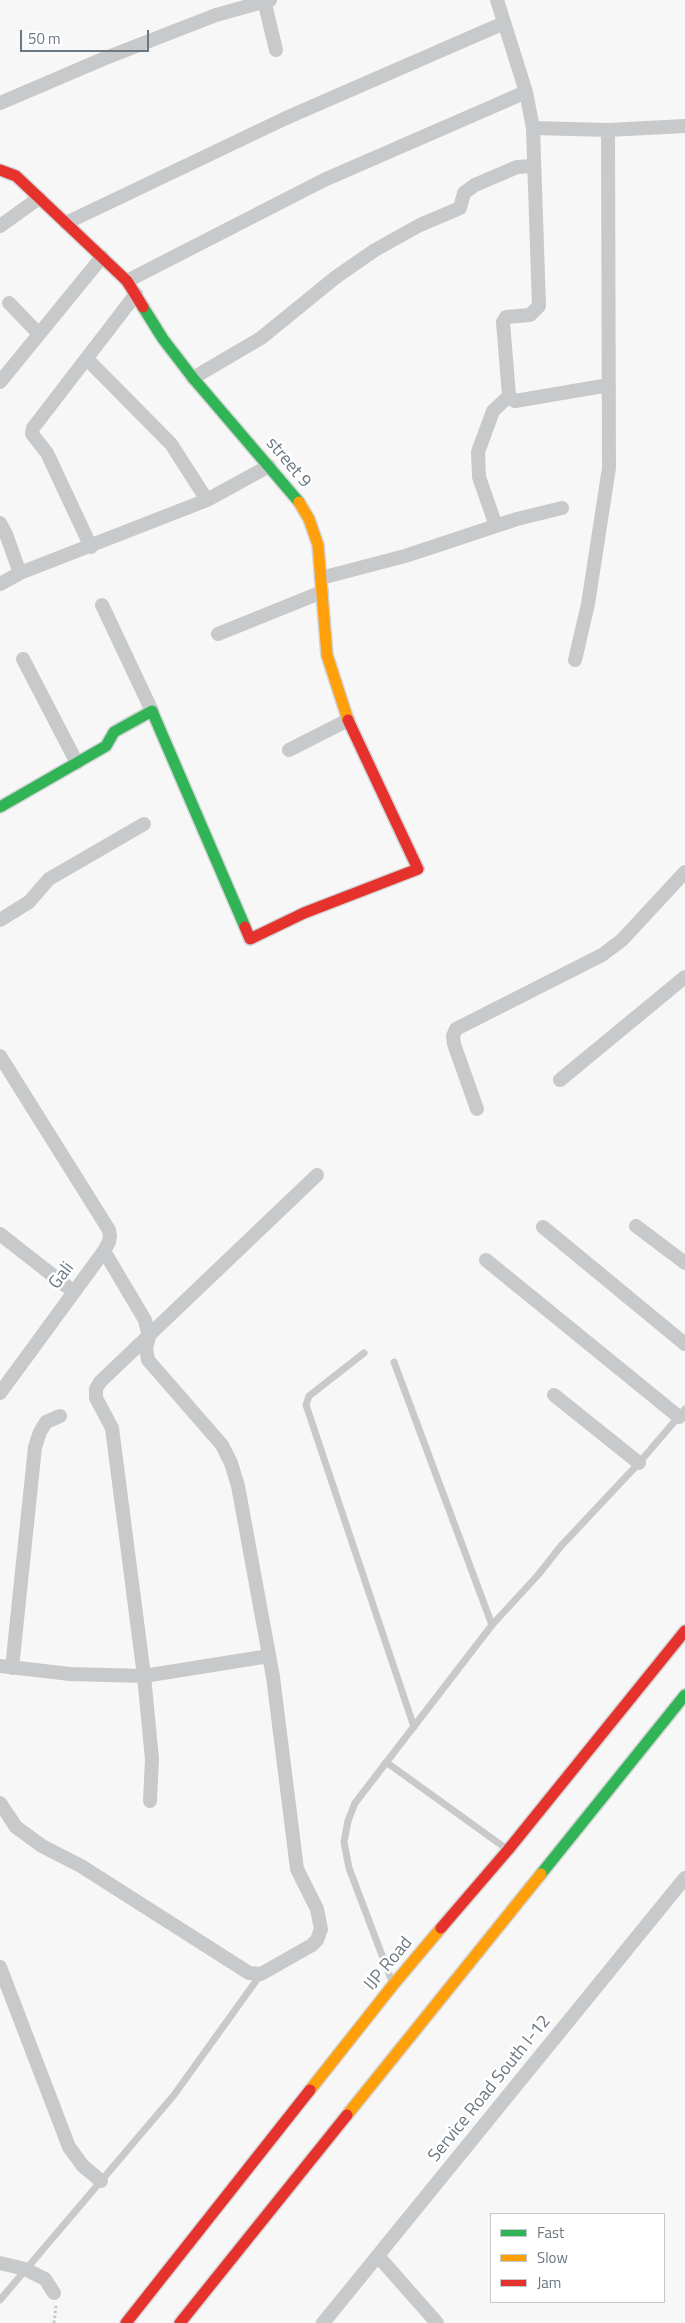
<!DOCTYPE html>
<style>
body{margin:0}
#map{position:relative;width:685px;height:2323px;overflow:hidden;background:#f7f7f7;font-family:"Titillium Web",sans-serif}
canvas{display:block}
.legend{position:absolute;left:490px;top:2213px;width:175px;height:90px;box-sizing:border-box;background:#fff;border:1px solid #c3c9ce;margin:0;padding:6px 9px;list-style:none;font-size:15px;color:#6a7884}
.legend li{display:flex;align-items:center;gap:10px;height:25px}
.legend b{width:25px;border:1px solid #c3c9ce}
.scale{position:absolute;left:20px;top:30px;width:129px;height:22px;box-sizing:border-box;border:2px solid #6a7884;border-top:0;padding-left:6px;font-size:15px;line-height:18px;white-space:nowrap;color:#6a7884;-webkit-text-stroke:4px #fff;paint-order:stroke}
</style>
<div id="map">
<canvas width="685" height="2323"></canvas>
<ul class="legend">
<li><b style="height:6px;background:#30b455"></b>Fast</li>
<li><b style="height:6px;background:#ff9f0a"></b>Slow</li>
<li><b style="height:6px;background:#e5322d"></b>Jam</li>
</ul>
<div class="scale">50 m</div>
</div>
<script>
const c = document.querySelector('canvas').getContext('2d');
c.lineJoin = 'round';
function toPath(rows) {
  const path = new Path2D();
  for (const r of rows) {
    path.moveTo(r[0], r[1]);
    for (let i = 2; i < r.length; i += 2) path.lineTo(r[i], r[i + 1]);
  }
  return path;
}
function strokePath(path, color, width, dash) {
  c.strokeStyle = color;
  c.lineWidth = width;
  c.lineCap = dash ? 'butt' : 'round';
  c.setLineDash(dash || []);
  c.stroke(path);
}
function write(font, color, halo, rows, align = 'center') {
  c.font = font + ' "Titillium Web",sans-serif';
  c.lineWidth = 5;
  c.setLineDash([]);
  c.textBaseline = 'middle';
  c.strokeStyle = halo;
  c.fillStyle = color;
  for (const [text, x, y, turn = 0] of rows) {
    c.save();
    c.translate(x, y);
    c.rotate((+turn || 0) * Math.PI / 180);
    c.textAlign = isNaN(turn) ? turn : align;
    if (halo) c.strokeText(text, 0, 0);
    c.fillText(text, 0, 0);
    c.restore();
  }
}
const fast = toPath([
 [143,307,163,339,193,378,299,502],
 [0,807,106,746,114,732,152,711,245,927],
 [541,1874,685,1695]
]);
const slow = toPath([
 [299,502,309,519,318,545,327,655,348,720],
 [310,2090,393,1985,441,1928],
 [347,2115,541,1874]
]);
const jam = toPath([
 [0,170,16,176,127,281,143,307],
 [245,927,250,939,304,913,418,869,348,720],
 [441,1928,508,1850,685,1631],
 [126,2323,310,2090],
 [180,2323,347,2115]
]);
strokePath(fast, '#d3d4d5', 14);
strokePath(slow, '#d3d4d5', 14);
strokePath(jam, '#d3d4d5', 14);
strokePath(toPath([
 [54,2323,56,2306]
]), '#c6c7c8', 3, [2.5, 2.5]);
strokePath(toPath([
 [364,1353,309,1396,306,1405,414,1727],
 [394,1362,492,1625],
 [386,1762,504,1847],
 [391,1979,349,1868,344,1842,348,1821,355,1803,492,1625,538,1575,561,1546,639,1463,685,1409],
 [0,2300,174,2095,261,1974]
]), '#c8c9ca', 7);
strokePath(toPath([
 [264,0,276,50],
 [497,0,526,92,533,128,539,306,530,315,506,317,503,322,509,396,515,401,609,385],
 [0,103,103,59,216,15,270,0],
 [533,128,608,130,685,126],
 [66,223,286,118,504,23],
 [0,226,39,198],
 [127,281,324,180,526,92],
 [9,303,38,333],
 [87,359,171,444,207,500],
 [193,378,261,338,336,277,375,250,420,225,460,208,464,193,475,185,517,167,534,166],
 [0,382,102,257],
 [0,523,6,534,20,573],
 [496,526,479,477,478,452,493,411,509,396],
 [91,547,47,453,32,434,33,428,136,294],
 [321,578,405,556,517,519,562,508],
 [0,584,20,573,207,500,269,466],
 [102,605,152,711],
 [218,634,322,592],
 [23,659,77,763],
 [575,660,588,604,609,468,608,130],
 [289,750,348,720],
 [0,920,29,902,49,879,144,824],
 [0,1056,109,1230,110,1235,109,1242,104,1251,0,1393],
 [560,1080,685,977],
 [477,1109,454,1044,453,1036,456,1029,602,955,622,940,685,872],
 [636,1226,685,1263],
 [543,1227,685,1344],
 [0,1234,74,1292],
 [486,1260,679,1417],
 [554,1395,639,1463],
 [0,1666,70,1674,144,1676,269,1656],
 [12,1668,35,1447,40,1432,46,1422,60,1416],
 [150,1801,152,1759,144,1676,112,1428,96,1398,96,1389,100,1382,317,1175],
 [0,1803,16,1827,42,1846,81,1866,249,1973,261,1974,312,1945,317,1940,321,1929,317,1909,297,1869,273,1677,238,1486,231,1463,222,1445,148,1360,146,1348,149,1337,145,1320,104,1251],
 [0,1967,69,2147,83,2166,101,2181],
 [378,2256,437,2323],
 [0,2263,25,2269,45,2279,54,2293],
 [323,2323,685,1878]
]), '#c8c9ca', 14);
strokePath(fast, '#30b455', 11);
strokePath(slow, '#ff9f0a', 11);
strokePath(jam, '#e5322d', 11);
write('18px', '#6a7884', '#fff', [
 ["street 9",288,463,50],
 ["Gali",62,1276,-53],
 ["IJP Road",389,1964,-50],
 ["Service Road South I-12",490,2089,-51]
]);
</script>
